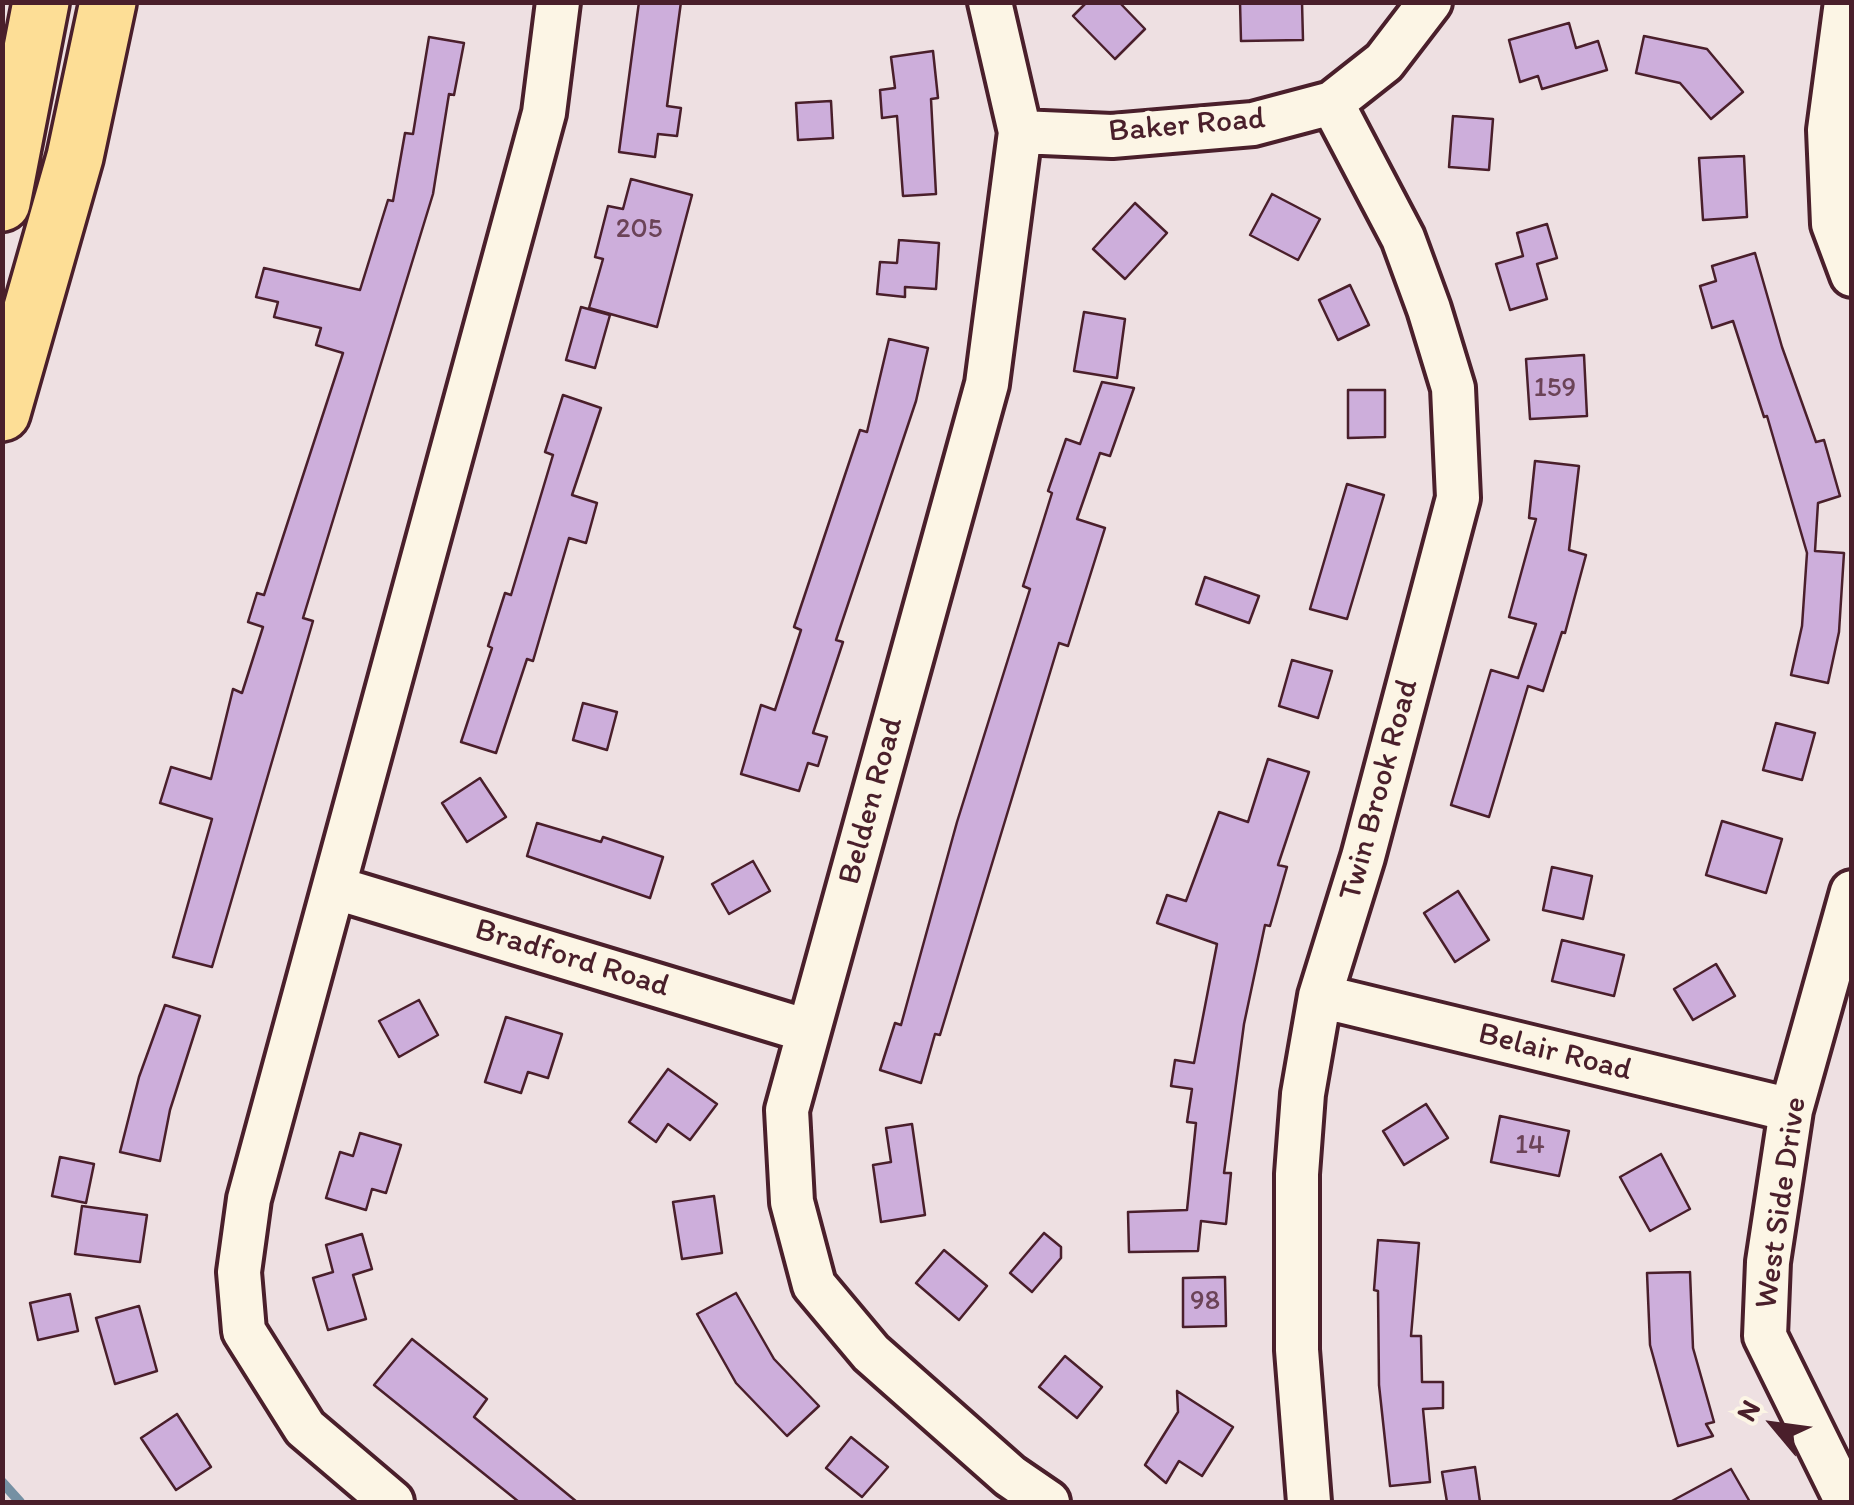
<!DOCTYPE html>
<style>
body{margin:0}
#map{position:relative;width:1854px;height:1505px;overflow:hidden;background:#eee0e2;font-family:Itim,sans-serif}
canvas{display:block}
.frame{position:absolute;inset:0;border:5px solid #4a1f2b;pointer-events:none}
.north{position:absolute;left:1724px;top:1375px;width:100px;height:100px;-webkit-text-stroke:8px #fcf5e5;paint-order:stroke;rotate:299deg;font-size:28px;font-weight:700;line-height:40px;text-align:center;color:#4a1f2b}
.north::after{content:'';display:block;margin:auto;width:35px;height:45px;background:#4a1f2b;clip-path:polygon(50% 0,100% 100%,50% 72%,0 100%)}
</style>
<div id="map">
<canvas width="1854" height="1505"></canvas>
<div class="frame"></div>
<div class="north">N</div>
</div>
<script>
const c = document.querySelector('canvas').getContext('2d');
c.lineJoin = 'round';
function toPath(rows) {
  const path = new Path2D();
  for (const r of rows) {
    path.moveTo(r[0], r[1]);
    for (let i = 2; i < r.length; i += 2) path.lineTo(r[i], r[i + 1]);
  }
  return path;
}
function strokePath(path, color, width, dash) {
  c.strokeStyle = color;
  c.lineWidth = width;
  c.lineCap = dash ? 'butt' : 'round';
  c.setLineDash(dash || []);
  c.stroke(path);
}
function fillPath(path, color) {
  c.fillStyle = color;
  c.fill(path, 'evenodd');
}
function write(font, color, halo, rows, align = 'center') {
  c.font = font + ' Itim,sans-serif';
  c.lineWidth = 10;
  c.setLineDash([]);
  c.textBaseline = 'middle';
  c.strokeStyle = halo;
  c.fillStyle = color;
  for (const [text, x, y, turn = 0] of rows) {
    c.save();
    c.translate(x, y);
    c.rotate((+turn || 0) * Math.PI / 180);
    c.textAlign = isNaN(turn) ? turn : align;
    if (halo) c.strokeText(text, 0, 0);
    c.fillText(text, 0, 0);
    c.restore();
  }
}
strokePath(toPath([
 [2,1482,20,1502]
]), '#7590a3', 10);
const building = toPath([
 [639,2,681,2,667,106,681,108,677,136,658,134,655,157,619,152,639,2],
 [1087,2,1119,2,1145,29,1115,59,1073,16,1087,2],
 [1240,2,1302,2,1303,40,1241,41,1240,2],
 [1569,23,1576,48,1598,41,1607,70,1542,89,1538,76,1520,82,1509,40,1569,23],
 [1644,36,1707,49,1743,92,1711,119,1680,83,1636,73,1644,36],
 [429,37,464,43,454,95,449,94,433,194,303,618,313,621,212,967,173,957,212,819,160,803,171,767,211,779,233,689,242,693,263,627,248,622,257,593,264,595,343,353,316,345,321,328,274,317,278,302,256,297,264,268,360,290,388,200,393,201,405,133,413,134,429,37],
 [933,51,938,98,931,99,936,194,903,196,897,116,882,118,880,90,895,88,891,57,933,51],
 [831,101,833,138,798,140,796,103,831,101],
 [1453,116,1493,119,1489,170,1449,167,1453,116],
 [1744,156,1747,217,1703,220,1699,158,1744,156],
 [631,179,692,195,657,327,589,308,603,259,595,257,608,206,623,209,631,179],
 [1272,194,1320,219,1298,260,1250,235,1272,194],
 [1135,203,1167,233,1125,279,1093,249,1135,203],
 [1547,224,1557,258,1537,264,1547,299,1510,310,1496,264,1523,256,1517,233,1547,224],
 [899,240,939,243,936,289,905,287,905,297,877,294,880,262,897,263,899,240],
 [1755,253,1782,347,1816,442,1824,440,1840,496,1818,503,1815,551,1844,553,1839,632,1828,683,1791,675,1802,626,1807,553,1767,416,1764,417,1733,321,1712,328,1700,286,1716,281,1712,266,1755,253],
 [1350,285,1369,325,1338,340,1319,300,1350,285],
 [581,307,610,315,595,368,566,360,581,307],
 [1084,312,1125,319,1117,378,1074,371,1084,312],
 [889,339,928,348,916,401,836,640,843,642,813,733,827,737,818,766,808,763,799,791,741,774,761,705,775,710,801,630,794,627,860,430,867,432,889,339],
 [1584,355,1587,416,1530,419,1526,359,1584,355],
 [1102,382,1134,388,1110,456,1100,453,1077,519,1105,528,1068,646,1059,643,940,1035,935,1034,921,1083,880,1070,895,1023,901,1025,957,822,1030,589,1023,586,1052,493,1048,491,1066,439,1080,444,1102,382],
 [1348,390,1385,390,1385,437,1348,438,1348,390],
 [563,395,601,408,572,495,597,503,586,543,569,538,533,661,527,659,496,753,461,742,492,648,488,646,505,593,511,595,553,455,545,452,563,395],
 [1535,461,1579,466,1569,550,1586,555,1565,633,1562,632,1543,691,1528,686,1489,817,1451,805,1491,670,1518,678,1536,624,1509,617,1536,519,1529,518,1535,461],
 [1347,484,1384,495,1347,619,1310,609,1347,484],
 [1205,577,1259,596,1249,623,1196,604,1205,577],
 [1292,660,1332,671,1318,718,1279,706,1292,660],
 [583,703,617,712,607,750,573,740,583,703],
 [1776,723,1815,733,1802,780,1763,770,1776,723],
 [1268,759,1309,772,1278,865,1287,867,1270,926,1265,925,1244,1024,1224,1173,1231,1173,1226,1224,1201,1221,1198,1251,1129,1252,1128,1212,1187,1210,1196,1123,1187,1122,1192,1089,1171,1086,1175,1060,1194,1063,1217,944,1157,923,1167,895,1186,901,1219,812,1248,822,1268,759],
 [480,778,506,817,467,842,442,803,480,778],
 [1722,821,1782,839,1766,893,1706,875,1722,821],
 [537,823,601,842,603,837,663,857,650,898,527,856,537,823],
 [753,861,770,891,729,914,712,884,753,861],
 [1552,867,1592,876,1583,919,1543,910,1552,867],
 [1458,891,1489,940,1455,962,1424,913,1458,891],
 [1562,940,1624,955,1614,996,1552,981,1562,940],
 [1716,964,1735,996,1693,1020,1674,989,1716,964],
 [419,1000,438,1035,399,1057,379,1021,419,1000],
 [165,1005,200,1016,170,1110,160,1161,120,1152,139,1077,165,1005],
 [506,1017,562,1034,548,1078,528,1072,521,1093,485,1082,506,1017],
 [668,1069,717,1104,690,1140,668,1124,656,1142,629,1122,668,1069],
 [1426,1104,1448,1138,1404,1165,1383,1131,1426,1104],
 [1500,1116,1569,1131,1559,1176,1491,1162,1500,1116],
 [912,1124,925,1215,881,1222,873,1165,891,1162,886,1128,912,1124],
 [360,1133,401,1145,386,1193,372,1189,366,1210,326,1198,340,1152,353,1156,360,1133],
 [1661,1154,1690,1209,1650,1231,1620,1177,1661,1154],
 [60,1157,94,1164,86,1203,52,1196,60,1157],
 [714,1196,722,1253,682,1259,673,1202,714,1196],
 [82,1206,147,1215,140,1262,75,1254,82,1206],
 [1044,1233,1061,1247,1061,1258,1032,1292,1010,1273,1044,1233],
 [362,1234,372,1269,353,1275,366,1319,328,1330,313,1278,333,1272,326,1245,362,1234],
 [1378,1240,1419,1243,1411,1336,1421,1336,1422,1382,1443,1382,1443,1408,1423,1409,1430,1482,1390,1486,1379,1385,1378,1291,1374,1290,1378,1240],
 [944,1250,987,1286,959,1320,916,1283,944,1250],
 [1690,1272,1693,1348,1714,1422,1706,1424,1713,1436,1678,1446,1650,1345,1647,1273,1690,1272],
 [1225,1277,1226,1326,1183,1327,1183,1278,1225,1277],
 [736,1293,774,1359,819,1406,787,1436,736,1383,697,1314,736,1293],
 [70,1294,78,1331,38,1340,30,1303,70,1294],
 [139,1306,157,1371,115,1384,96,1318,139,1306],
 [412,1339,487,1399,474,1417,577,1502,519,1502,374,1385,412,1339],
 [1065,1356,1102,1387,1077,1418,1039,1387,1065,1356],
 [1177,1391,1233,1427,1202,1476,1179,1461,1166,1483,1145,1465,1178,1412,1177,1391],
 [177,1414,211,1467,176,1490,141,1438,177,1414],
 [851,1437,888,1467,862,1497,826,1468,851,1437],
 [1475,1467,1480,1502,1447,1502,1442,1472,1475,1467],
 [1731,1469,1750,1502,1670,1502,1731,1469]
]);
fillPath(building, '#cdaedb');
strokePath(building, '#4a1f2b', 2.5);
const minor = toPath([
 [990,2,1020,132,987,384,787,1110,792,1202,814,1285,871,1353,1010,1476,1048,1502],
 [1846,2,1829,130,1833,224,1852,275],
 [1020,132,1112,136,1253,124,1332,103,1384,62,1430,2],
 [336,888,808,1031],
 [1320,996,1791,1110],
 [392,1502,305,1428,244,1331,239,1272,249,1199,544,113,558,2],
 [1309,1502,1297,1350,1297,1174,1303,1094,1320,996,1363,857,1458,498,1453,388,1429,309,1403,238,1332,103],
 [1847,1502,1765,1336,1768,1262,1791,1110,1852,892]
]);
const highway = toPath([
 [2,203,41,2],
 [2,413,75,157,108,2]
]);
strokePath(minor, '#4a1f2b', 50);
strokePath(highway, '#4a1f2b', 62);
strokePath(minor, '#fcf5e5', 42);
strokePath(highway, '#fdde96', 55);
write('28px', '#6b4357', null, [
 ["205",639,230],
 ["159",1555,389],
 ["14",1530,1146],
 ["98",1205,1302]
]);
write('32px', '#4a1f2b', '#fcf5e5', [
 ["Baker Road",1187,126,-5],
 ["Twin Brook Road",1380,790,-75],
 ["Belden Road",872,801,-75],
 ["Bradford Road",572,959,17],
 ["Belair Road",1555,1053,14],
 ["West Side Drive",1782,1203,-82]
]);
</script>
